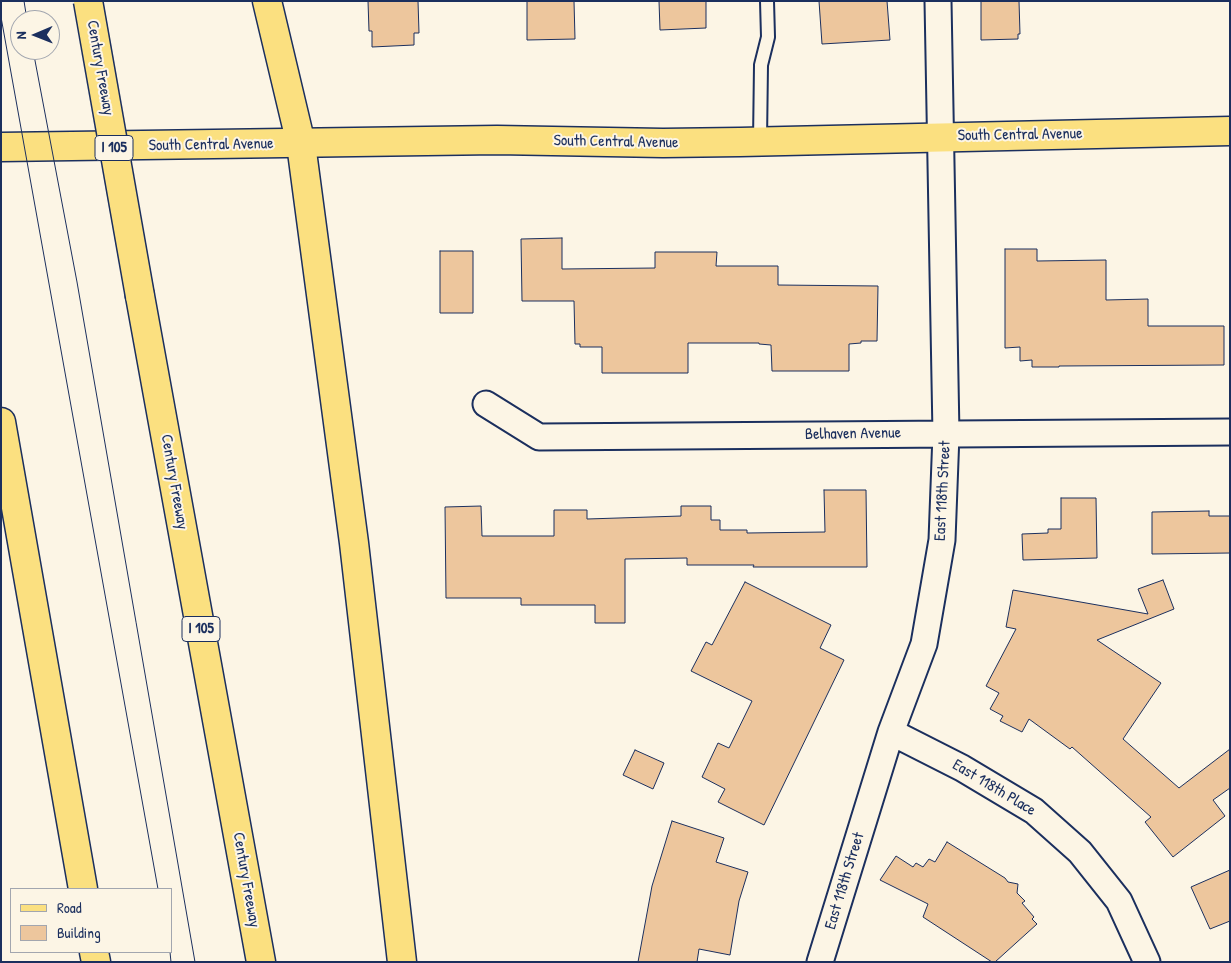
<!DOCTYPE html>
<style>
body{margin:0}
#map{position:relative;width:1231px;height:963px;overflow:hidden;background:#fcf5e5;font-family:"Patrick Hand",sans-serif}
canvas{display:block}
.frame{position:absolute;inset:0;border:2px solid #1b2f5e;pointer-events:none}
.legend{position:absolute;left:10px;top:888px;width:162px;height:65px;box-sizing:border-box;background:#fcf5e5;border:1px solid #a2a6af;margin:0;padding:6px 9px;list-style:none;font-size:15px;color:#1b2f5e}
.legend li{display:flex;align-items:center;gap:10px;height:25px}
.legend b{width:25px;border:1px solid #a2a6af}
.north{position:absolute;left:10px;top:10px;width:50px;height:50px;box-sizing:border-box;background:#fcf5e5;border:1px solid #a2a6af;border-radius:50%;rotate:269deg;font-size:14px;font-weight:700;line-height:20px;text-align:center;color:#1b2f5e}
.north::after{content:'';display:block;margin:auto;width:18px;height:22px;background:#1b2f5e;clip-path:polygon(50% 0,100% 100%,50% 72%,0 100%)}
</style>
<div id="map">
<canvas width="1231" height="963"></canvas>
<div class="frame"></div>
<ul class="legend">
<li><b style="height:6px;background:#fbe080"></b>Road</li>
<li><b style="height:14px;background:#edc69d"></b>Building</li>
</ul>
<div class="north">N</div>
</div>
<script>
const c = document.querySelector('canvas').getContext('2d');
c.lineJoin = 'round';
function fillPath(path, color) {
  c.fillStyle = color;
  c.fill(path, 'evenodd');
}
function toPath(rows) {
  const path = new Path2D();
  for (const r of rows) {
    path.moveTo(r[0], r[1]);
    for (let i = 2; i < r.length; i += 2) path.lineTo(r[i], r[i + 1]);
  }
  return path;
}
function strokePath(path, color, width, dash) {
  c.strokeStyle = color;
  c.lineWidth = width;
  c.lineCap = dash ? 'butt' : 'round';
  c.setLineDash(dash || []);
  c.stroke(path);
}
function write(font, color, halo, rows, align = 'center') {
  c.font = font + ' "Patrick Hand",sans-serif';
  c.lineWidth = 4;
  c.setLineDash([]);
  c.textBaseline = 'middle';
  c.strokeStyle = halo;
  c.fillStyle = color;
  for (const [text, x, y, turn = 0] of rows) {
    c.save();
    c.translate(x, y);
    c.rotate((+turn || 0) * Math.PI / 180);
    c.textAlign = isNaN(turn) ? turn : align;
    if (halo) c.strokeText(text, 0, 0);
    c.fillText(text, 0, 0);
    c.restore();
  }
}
const building = toPath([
 [368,1,418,1,419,33,414,33,414,45,372,47,372,31,369,31,368,1],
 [527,1,574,1,575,39,527,40,527,1],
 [659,1,706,1,706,28,660,30,659,1],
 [819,1,887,1,890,40,822,44,819,1],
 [981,1,1019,1,1020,34,1018,34,1018,39,981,40,981,1],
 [562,238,562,269,655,268,655,252,717,252,716,266,778,266,778,285,878,286,877,341,861,341,861,343,849,344,849,371,772,371,771,345,759,344,759,343,688,343,688,373,602,373,602,347,580,347,580,344,575,344,574,301,522,301,521,239,562,238],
 [1005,249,1037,249,1037,261,1106,260,1106,300,1148,299,1148,326,1224,326,1224,365,1059,366,1059,367,1032,367,1032,360,1020,361,1020,347,1005,348,1005,249],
 [440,251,473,251,473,313,440,313,440,251],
 [824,490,866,490,867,567,753,567,754,565,687,565,687,558,625,559,625,623,595,623,595,605,521,605,521,598,446,598,445,507,481,506,482,536,554,536,554,510,587,510,587,519,681,516,681,506,711,506,711,520,720,520,720,530,747,530,747,533,825,532,824,490],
 [1061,498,1096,498,1097,558,1023,560,1022,534,1048,533,1048,529,1061,529,1061,498],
 [1209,511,1209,516,1230,516,1230,553,1152,554,1152,512,1209,511],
 [1163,580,1174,609,1097,640,1161,683,1123,739,1179,788,1230,749,1230,788,1213,800,1225,816,1173,857,1145,822,1151,817,1072,747,1070,749,1029,719,1022,732,1000,721,1003,716,990,709,999,693,986,686,1016,629,1006,627,1013,590,1148,614,1138,589,1163,580],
 [745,582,831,625,820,648,844,660,764,825,718,802,725,789,702,777,718,743,729,748,752,701,691,671,706,642,712,645,745,582],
 [635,750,664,763,653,789,623,775,635,750],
 [672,821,724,838,716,862,748,872,739,901,730,955,699,949,697,962,638,962,652,886,672,821],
 [947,842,1005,878,1008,882,1018,884,1017,893,1025,901,1022,903,1034,917,1032,919,1037,924,995,962,992,962,923,917,928,904,880,880,896,856,913,867,916,863,923,867,929,859,935,862,947,842],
 [1230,870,1230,921,1210,929,1191,887,1230,870]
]);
fillPath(building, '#edc69d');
strokePath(building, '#1b2f5e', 1);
const lane = toPath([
 [760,141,761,65,768,37,767,1]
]);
const street = toPath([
 [486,404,539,437,1230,432],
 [891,732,962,768,1034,811,1080,852,1119,901,1147,962],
 [820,962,891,732,924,644,942,540,946,434,938,1]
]);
const primary = toPath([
 [1,147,497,140,663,143,740,142,1230,131]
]);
const highway = toPath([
 [267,1,301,144,354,543,402,962],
 [140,296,261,962],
 [1,422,83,889],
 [94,952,96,962]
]);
strokePath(lane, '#1b2f5e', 16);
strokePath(street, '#1b2f5e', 29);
strokePath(primary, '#1b2f5e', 31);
strokePath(highway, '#1b2f5e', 31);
strokePath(lane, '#fcf5e5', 12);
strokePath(street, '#fcf5e5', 25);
strokePath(primary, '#fbe080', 28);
strokePath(highway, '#fbe080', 28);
strokePath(toPath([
 [24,1,27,20],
 [1,17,158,889],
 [33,50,77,282,195,962],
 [170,952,171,962]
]), '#1b2f5e', 1);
const highwayBridge = toPath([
 [88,1,140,296]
]);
strokePath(highwayBridge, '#1b2f5e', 31, []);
strokePath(highwayBridge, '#fbe080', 28);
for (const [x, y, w] of [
 [114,148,38],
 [201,629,38]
]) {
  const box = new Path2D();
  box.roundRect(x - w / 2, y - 12.5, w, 25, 4);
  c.fillStyle = '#fcf5e5';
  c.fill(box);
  strokePath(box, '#1b2f5e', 1);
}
write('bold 15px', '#1b2f5e', null, [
 ["I 105",114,148],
 ["I 105",201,629]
]);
write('16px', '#1b2f5e', '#fcf5e5', [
 ["Century Freeway",100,68,80],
 ["South Central Avenue",1020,135,-1],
 ["South Central Avenue",616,142,1],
 ["South Central Avenue",211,145,-1],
 ["Belhaven Avenue",853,434,-1],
 ["Century Freeway",174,482,80],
 ["East 118th Street",943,491,-87],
 ["East 118th Place",994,788,31],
 ["Century Freeway",246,880,80],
 ["East 118th Street",845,881,-73]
]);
</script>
